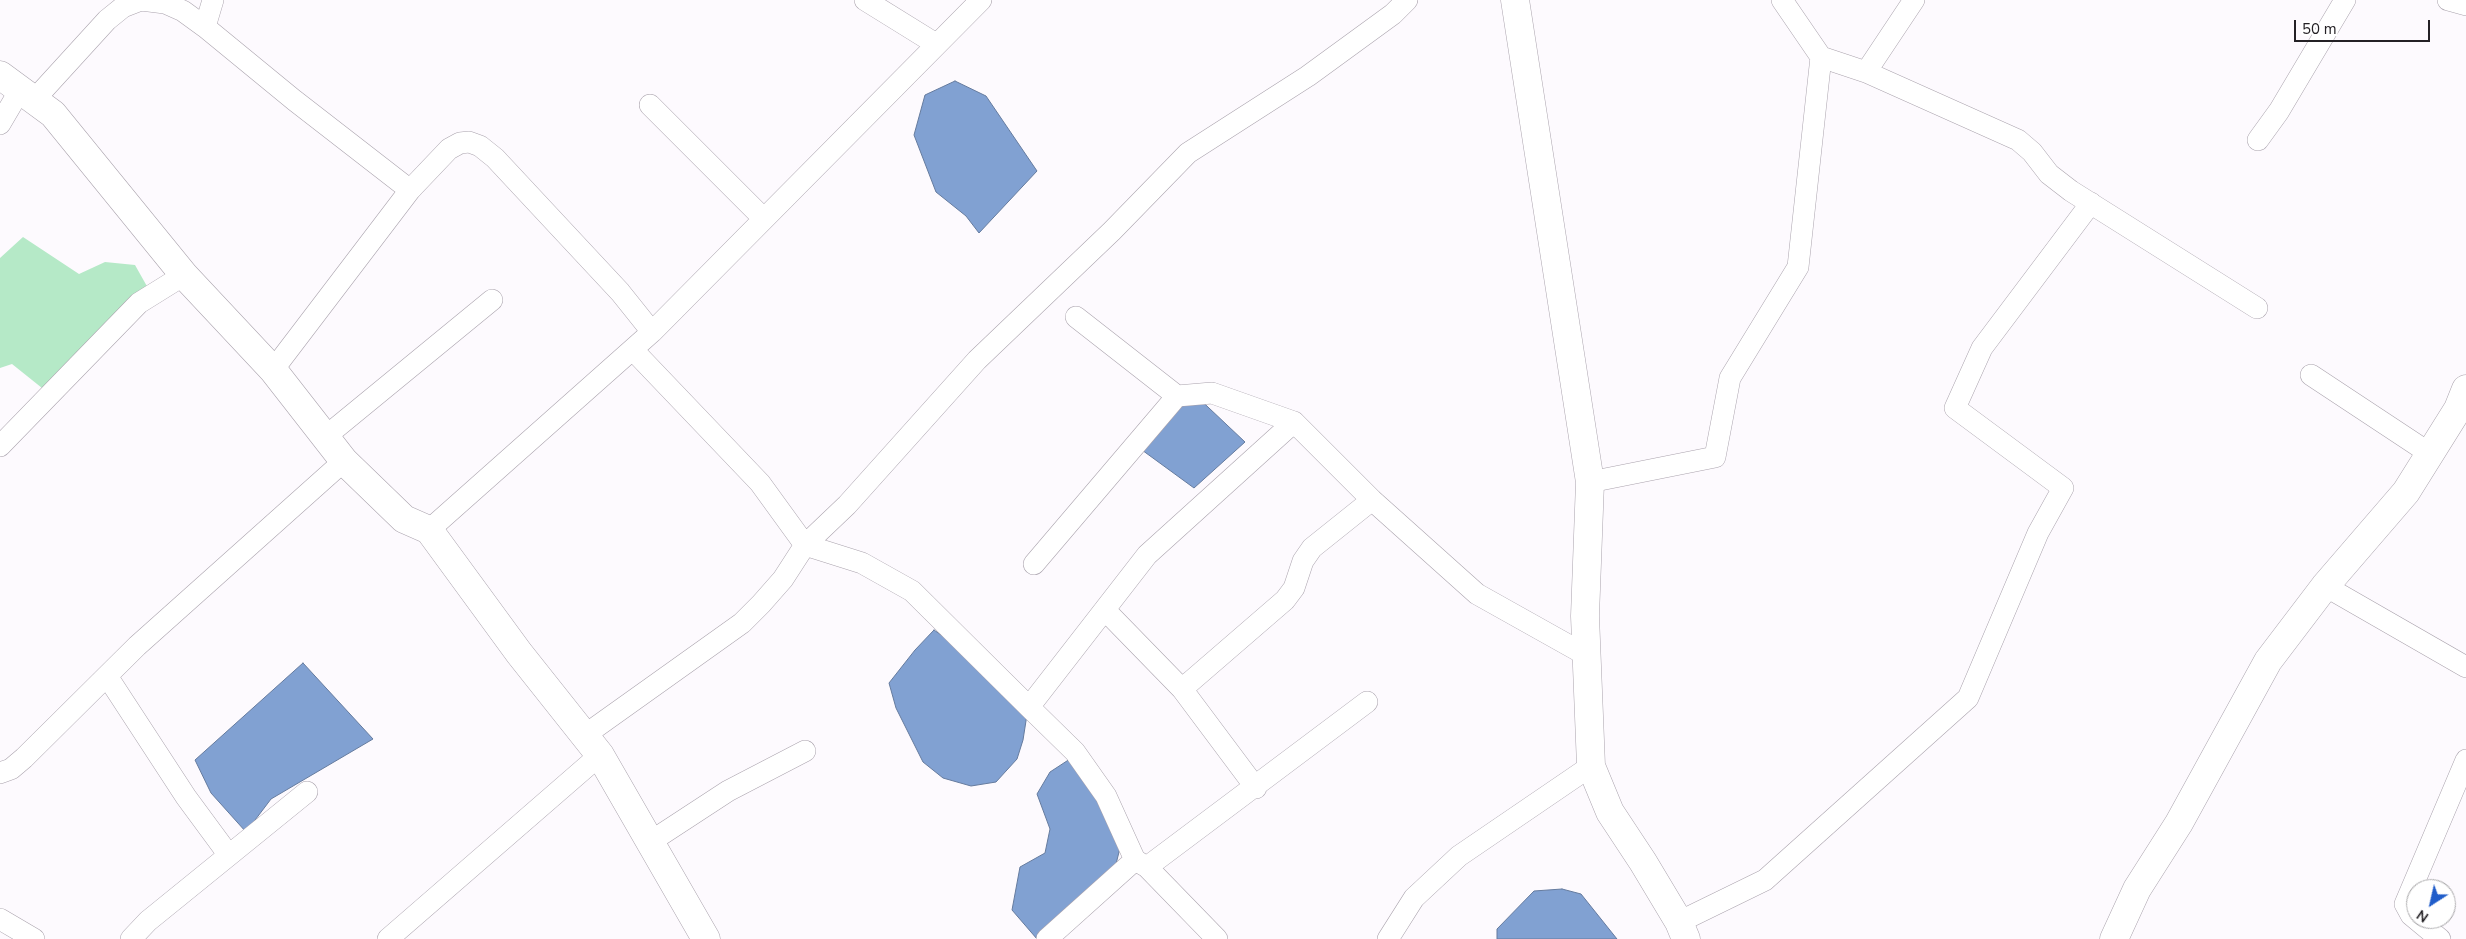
<!DOCTYPE html>
<style>
body{margin:0}
#map{position:relative;width:2466px;height:939px;overflow:hidden;background:#fdfafe;font-family:"Nunito Sans",sans-serif}
canvas{display:block}
.north{position:absolute;left:2406px;top:879px;width:50px;height:50px;box-sizing:border-box;background:#fff;border:1px solid #a7a6a8;border-radius:50%;rotate:215deg;font-size:14px;font-weight:700;line-height:20px;text-align:center;color:#242125}
.north::after{content:'';display:block;margin:auto;width:18px;height:22px;background:#205dca;clip-path:polygon(50% 0,100% 100%,50% 72%,0 100%)}
.scale{position:absolute;left:2294px;top:20px;width:136px;height:22px;box-sizing:border-box;border:2px solid #242125;border-top:0;padding-left:6px;font-size:15px;line-height:18px;white-space:nowrap;color:#242125;-webkit-text-stroke:4px #fff;paint-order:stroke}
</style>
<div id="map">
<canvas width="2466" height="939"></canvas>
<div class="north">N</div>
<div class="scale">50 m</div>
</div>
<script>
const c = document.querySelector('canvas').getContext('2d');
c.lineJoin = 'round';
function fillPath(path, color) {
  c.fillStyle = color;
  c.fill(path, 'evenodd');
}
function toPath(rows) {
  const path = new Path2D();
  for (const r of rows) {
    path.moveTo(r[0], r[1]);
    for (let i = 2; i < r.length; i += 2) path.lineTo(r[i], r[i + 1]);
  }
  return path;
}
function strokePath(path, color, width, dash) {
  c.strokeStyle = color;
  c.lineWidth = width;
  c.lineCap = dash ? 'butt' : 'round';
  c.setLineDash(dash || []);
  c.stroke(path);
}
fillPath(toPath([
 [23,237,79,274,105,262,135,265,153,297,57,400,12,364,0,368,0,258]
]), '#b5e9c7');
const water = toPath([
 [955,81,986,96,1037,171,979,233,966,216,936,192,914,135,925,95,955,81],
 [1191,391,1245,442,1194,488,1131,442,1191,391],
 [934,630,963,650,1028,708,1023,740,1017,759,996,782,971,786,943,778,923,762,896,708,889,683,915,650,934,630],
 [303,663,373,739,271,799,246,832,211,793,195,760,303,663],
 [1073,757,1121,844,1116,864,1037,939,1012,910,1020,867,1045,853,1050,829,1037,794,1050,772,1073,757],
 [1562,889,1581,894,1617,939,1497,939,1497,929,1534,891,1562,889]
]);
fillPath(water, '#81a1d2');
strokePath(water, '#657b9e', 1);
const street = toPath([
 [865,0,936,44],
 [1782,0,1821,57],
 [2448,0,2466,5],
 [205,27,213,0],
 [1866,72,2018,140,2032,152,2049,174,2071,191,2257,308],
 [34,100,107,20,123,7,141,0,165,3,183,11,205,27,294,100,410,190],
 [650,105,763,218],
 [0,124,20,90],
 [2258,140,2279,111,2345,0],
 [1076,317,1177,396,1212,393,1294,422,1372,500,1477,594,1586,655],
 [633,350,760,483,805,545,862,563,912,591,1029,707,1075,752,1106,796,1135,860,1147,867,1217,939],
 [273,370,410,190,449,149,460,143,469,142,480,146,495,158,620,292,652,332],
 [2311,375,2429,453],
 [325,437,492,300],
 [0,446,139,303,184,275],
 [1590,482,1715,457,1730,378,1798,267,1821,57,1866,72,1914,0],
 [429,530,652,332,981,0],
 [1034,564,1177,396],
 [2325,586,2466,667],
 [1105,610,1182,689,1256,788],
 [107,676,186,797,228,854],
 [1182,689,1285,600,1294,588,1303,561,1312,548,1372,500],
 [1029,707,1147,555,1294,422],
 [585,735,742,623,761,604,783,579,805,545,847,505,977,360,1112,231,1188,153,1308,76,1393,14,1407,0],
 [0,773,11,769,24,758,137,646,344,461],
 [650,842,728,791,805,751],
 [1147,867,1367,702],
 [0,919,34,939],
 [1679,922,1765,880,1968,698,2038,533,2063,488,1955,408,1982,348,2091,203],
 [131,939,148,921,307,792],
 [388,939,600,755],
 [1047,939,1135,860],
 [1388,939,1414,898,1459,856,1591,766],
 [2440,939,2411,915,2405,904,2466,760]
]);
const secondary = toPath([
 [1515,0,1590,482,1585,616,1591,766,1610,812,1643,862,1679,922,1686,939],
 [0,75,53,114,184,275,273,370,344,461,404,519,429,530,519,653,600,755,706,939],
 [2114,939,2137,889,2179,823,2268,661,2325,586,2406,492,2458,409,2466,389]
]);
strokePath(street, '#aaa3ad', 22);
strokePath(secondary, '#aaa3ad', 29);
strokePath(street, '#fff', 21);
strokePath(secondary, '#fff', 28);
</script>
